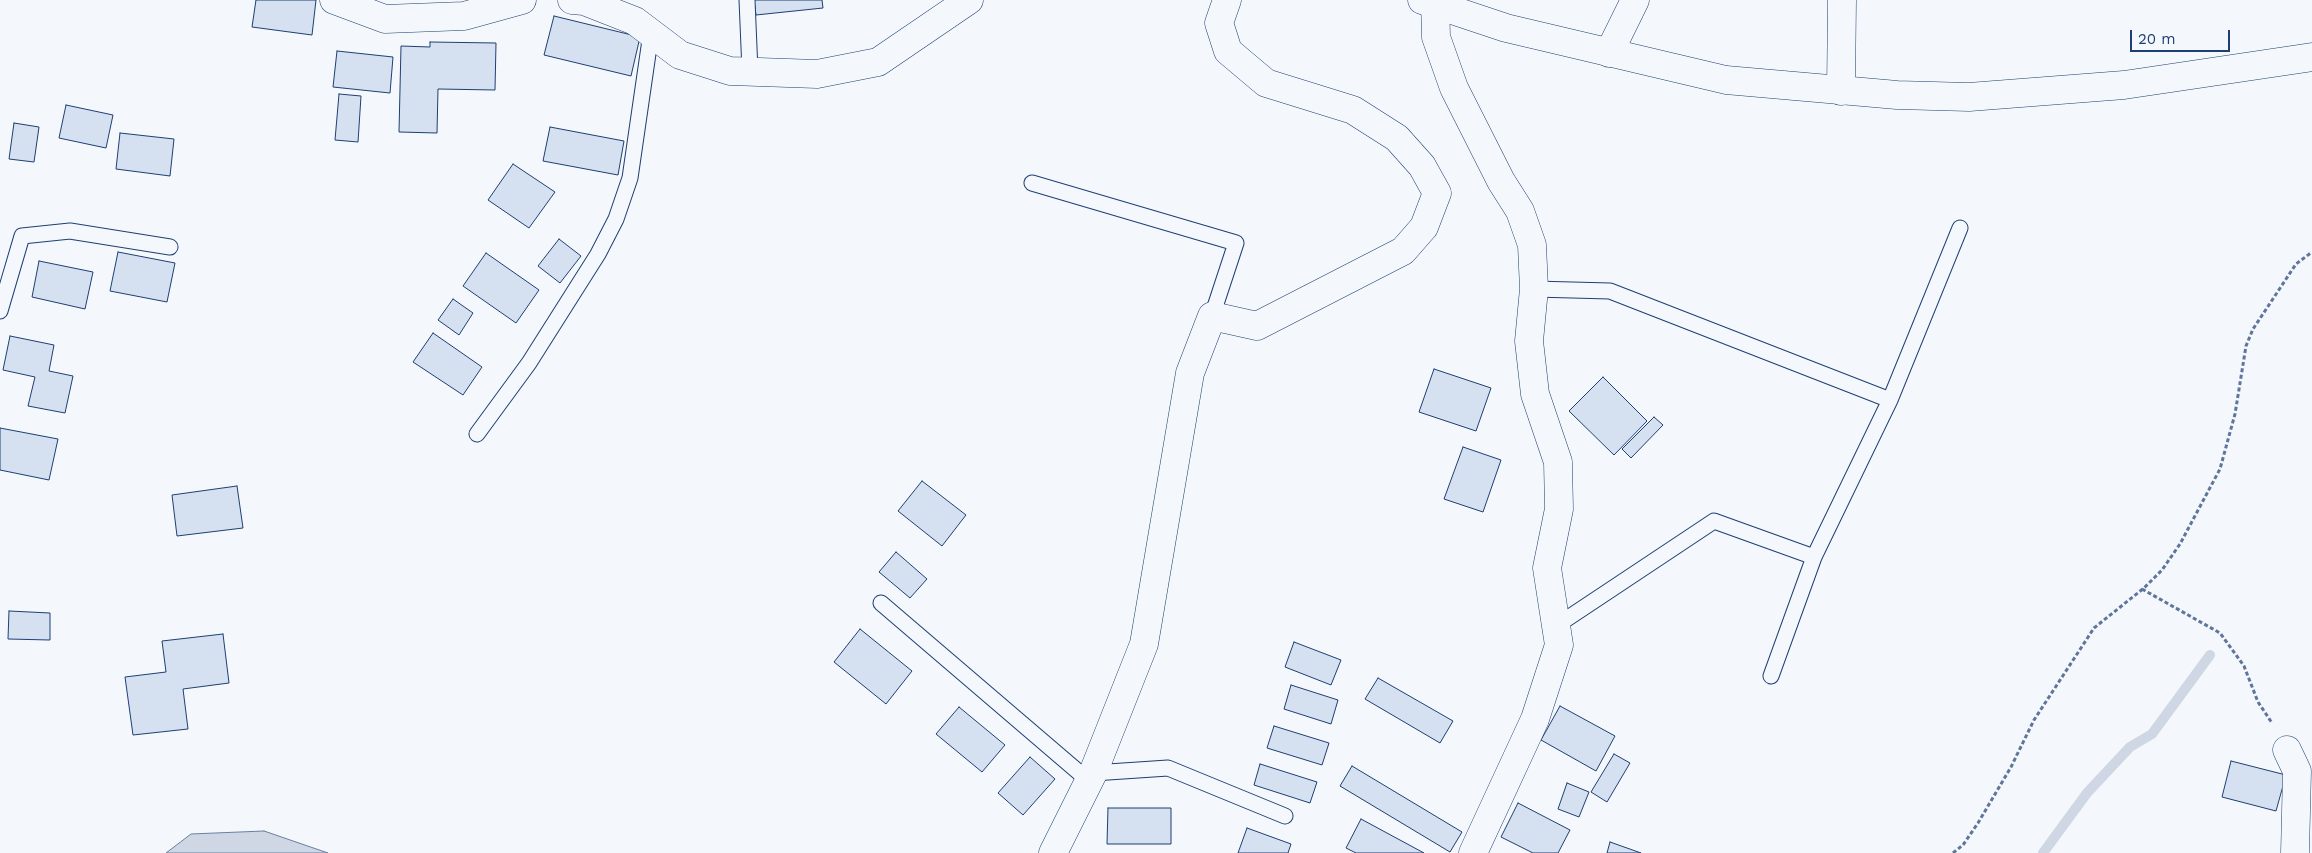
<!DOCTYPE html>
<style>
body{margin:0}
#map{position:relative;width:2312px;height:853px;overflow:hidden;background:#f4f7fb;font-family:"Work Sans",sans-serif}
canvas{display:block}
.scale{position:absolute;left:2130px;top:30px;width:100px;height:22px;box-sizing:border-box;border:2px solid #1d3f73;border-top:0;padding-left:6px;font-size:15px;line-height:18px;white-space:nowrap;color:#1d3f73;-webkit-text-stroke:4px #f4f7fb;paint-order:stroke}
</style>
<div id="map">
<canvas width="2312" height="853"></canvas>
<div class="scale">20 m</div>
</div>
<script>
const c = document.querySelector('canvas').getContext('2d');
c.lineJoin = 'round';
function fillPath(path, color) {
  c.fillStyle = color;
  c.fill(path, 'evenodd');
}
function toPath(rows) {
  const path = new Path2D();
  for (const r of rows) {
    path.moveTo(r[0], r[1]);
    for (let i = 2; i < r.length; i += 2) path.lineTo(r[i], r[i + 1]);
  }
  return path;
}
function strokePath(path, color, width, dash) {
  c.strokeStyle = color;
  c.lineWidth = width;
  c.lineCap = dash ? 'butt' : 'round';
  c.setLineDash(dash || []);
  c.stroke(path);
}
const water = toPath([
 [264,831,328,853,166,853,191,834,264,831]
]);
fillPath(water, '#cfd7e4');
strokePath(water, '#687fa3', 1);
strokePath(toPath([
 [2043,853,2087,793,2130,747,2152,734,2210,655]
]), '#cfd7e4', 10);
const building = toPath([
 [256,0,316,0,312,35,252,27,256,0],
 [754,0,822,0,823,8,756,15,754,0],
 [554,16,640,37,631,76,544,55,554,16],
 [430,42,496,43,495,90,438,89,437,133,399,132,401,46,430,47,430,42],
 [337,51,393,57,390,93,333,87,337,51],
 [339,94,361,96,358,142,335,140,339,94],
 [66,105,113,115,106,148,59,138,66,105],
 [14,123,39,127,34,162,9,159,14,123],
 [550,127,624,141,618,175,543,161,550,127],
 [120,133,174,139,170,176,116,169,120,133],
 [513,164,555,192,529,228,488,200,513,164],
 [559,239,581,256,560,283,538,266,559,239],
 [118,252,175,263,167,302,110,291,118,252],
 [486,253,539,290,516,323,463,286,486,253],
 [39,261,93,272,85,309,32,297,39,261],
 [453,299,473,313,459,335,438,320,453,299],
 [433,333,482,367,463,395,413,362,433,333],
 [10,336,54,345,49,371,73,376,65,413,28,406,35,377,3,370,10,336],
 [1434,369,1491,388,1476,431,1419,412,1434,369],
 [1603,377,1647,421,1614,455,1569,411,1603,377],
 [1654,417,1663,425,1631,458,1622,449,1654,417],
 [0,428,58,439,49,480,0,470,0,428],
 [1463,447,1501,460,1483,512,1444,499,1463,447],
 [922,481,966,515,942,546,898,511,922,481],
 [237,486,243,528,177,536,172,495,237,486],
 [896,552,927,579,910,598,879,572,896,552],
 [9,611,50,613,50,640,8,639,9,611],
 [860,629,912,671,886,704,834,662,860,629],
 [223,634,229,683,183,689,188,729,133,735,125,677,166,672,162,641,223,634],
 [1294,642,1341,660,1331,685,1285,667,1294,642],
 [1378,678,1453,721,1440,743,1365,699,1378,678],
 [1291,685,1338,700,1331,724,1284,709,1291,685],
 [1560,706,1615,736,1596,771,1541,740,1560,706],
 [959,707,1005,745,982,772,936,734,959,707],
 [1274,726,1329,743,1322,765,1267,748,1274,726],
 [1614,754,1630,763,1607,802,1591,792,1614,754],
 [1030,757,1055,779,1023,815,998,793,1030,757],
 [2231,761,2286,775,2276,811,2222,797,2231,761],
 [1260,764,1317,782,1310,803,1254,785,1260,764],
 [1352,766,1462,832,1450,852,1340,786,1352,766],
 [1567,783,1589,792,1579,817,1558,809,1567,783],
 [1518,803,1570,830,1558,853,1533,853,1501,837,1518,803],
 [1108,808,1171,808,1171,844,1107,844,1108,808],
 [1361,819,1424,853,1356,853,1346,848,1361,819],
 [1247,828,1291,844,1288,853,1238,853,1247,828],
 [1610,842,1641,853,1607,853,1610,842]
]);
fillPath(building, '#d5e0f0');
strokePath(building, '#1d3f73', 1);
const lane = toPath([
 [747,0,750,71],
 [1032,183,1236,243,1212,316],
 [1534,289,1610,291,1890,400,1814,557,1714,521,1556,626],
 [0,311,22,236,70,231,170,247],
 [1890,400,1960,228],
 [477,434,529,363,598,254,616,219,630,178,651,33],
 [881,603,1089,781],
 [1771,676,1814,557],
 [1093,773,1168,768,1285,816]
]);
const street = toPath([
 [334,0,385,19,464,16,522,0],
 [572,0,584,1,635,21,680,55,730,71,817,74,878,62,969,0],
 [1435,0,1436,37,1454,88,1501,181,1520,211,1532,245,1534,289,1529,341,1535,394,1558,462,1559,509,1547,568,1559,645,1535,719,1473,853],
 [1609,53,1635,0],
 [1841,91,1842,0],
 [2287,750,2297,771,2295,853],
 [1053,853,1093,773,1144,644,1190,373,1212,316,1257,326,1403,251,1424,227,1437,193,1422,166,1397,138,1353,110,1266,83,1228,51,1219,23,1227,0]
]);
const secondary = toPath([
 [1422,0,1506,28,1726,80,1897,95,1969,97,2124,85,2312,57]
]);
strokePath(lane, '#1d3f73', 17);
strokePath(street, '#1d3f73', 29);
strokePath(secondary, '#1d3f73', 29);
strokePath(toPath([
 [2142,589,2220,633,2244,666,2258,702,2272,723],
 [1953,853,1963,845,1978,823,2011,767,2034,720,2094,628,2144,588,2162,570,2180,544,2220,469,2235,414,2246,346,2253,329,2296,264,2312,252]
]), '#5e769c', 3, [4, 2.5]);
strokePath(lane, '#f4f7fb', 15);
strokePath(street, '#f4f7fb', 28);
strokePath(secondary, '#f4f7fb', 28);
</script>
